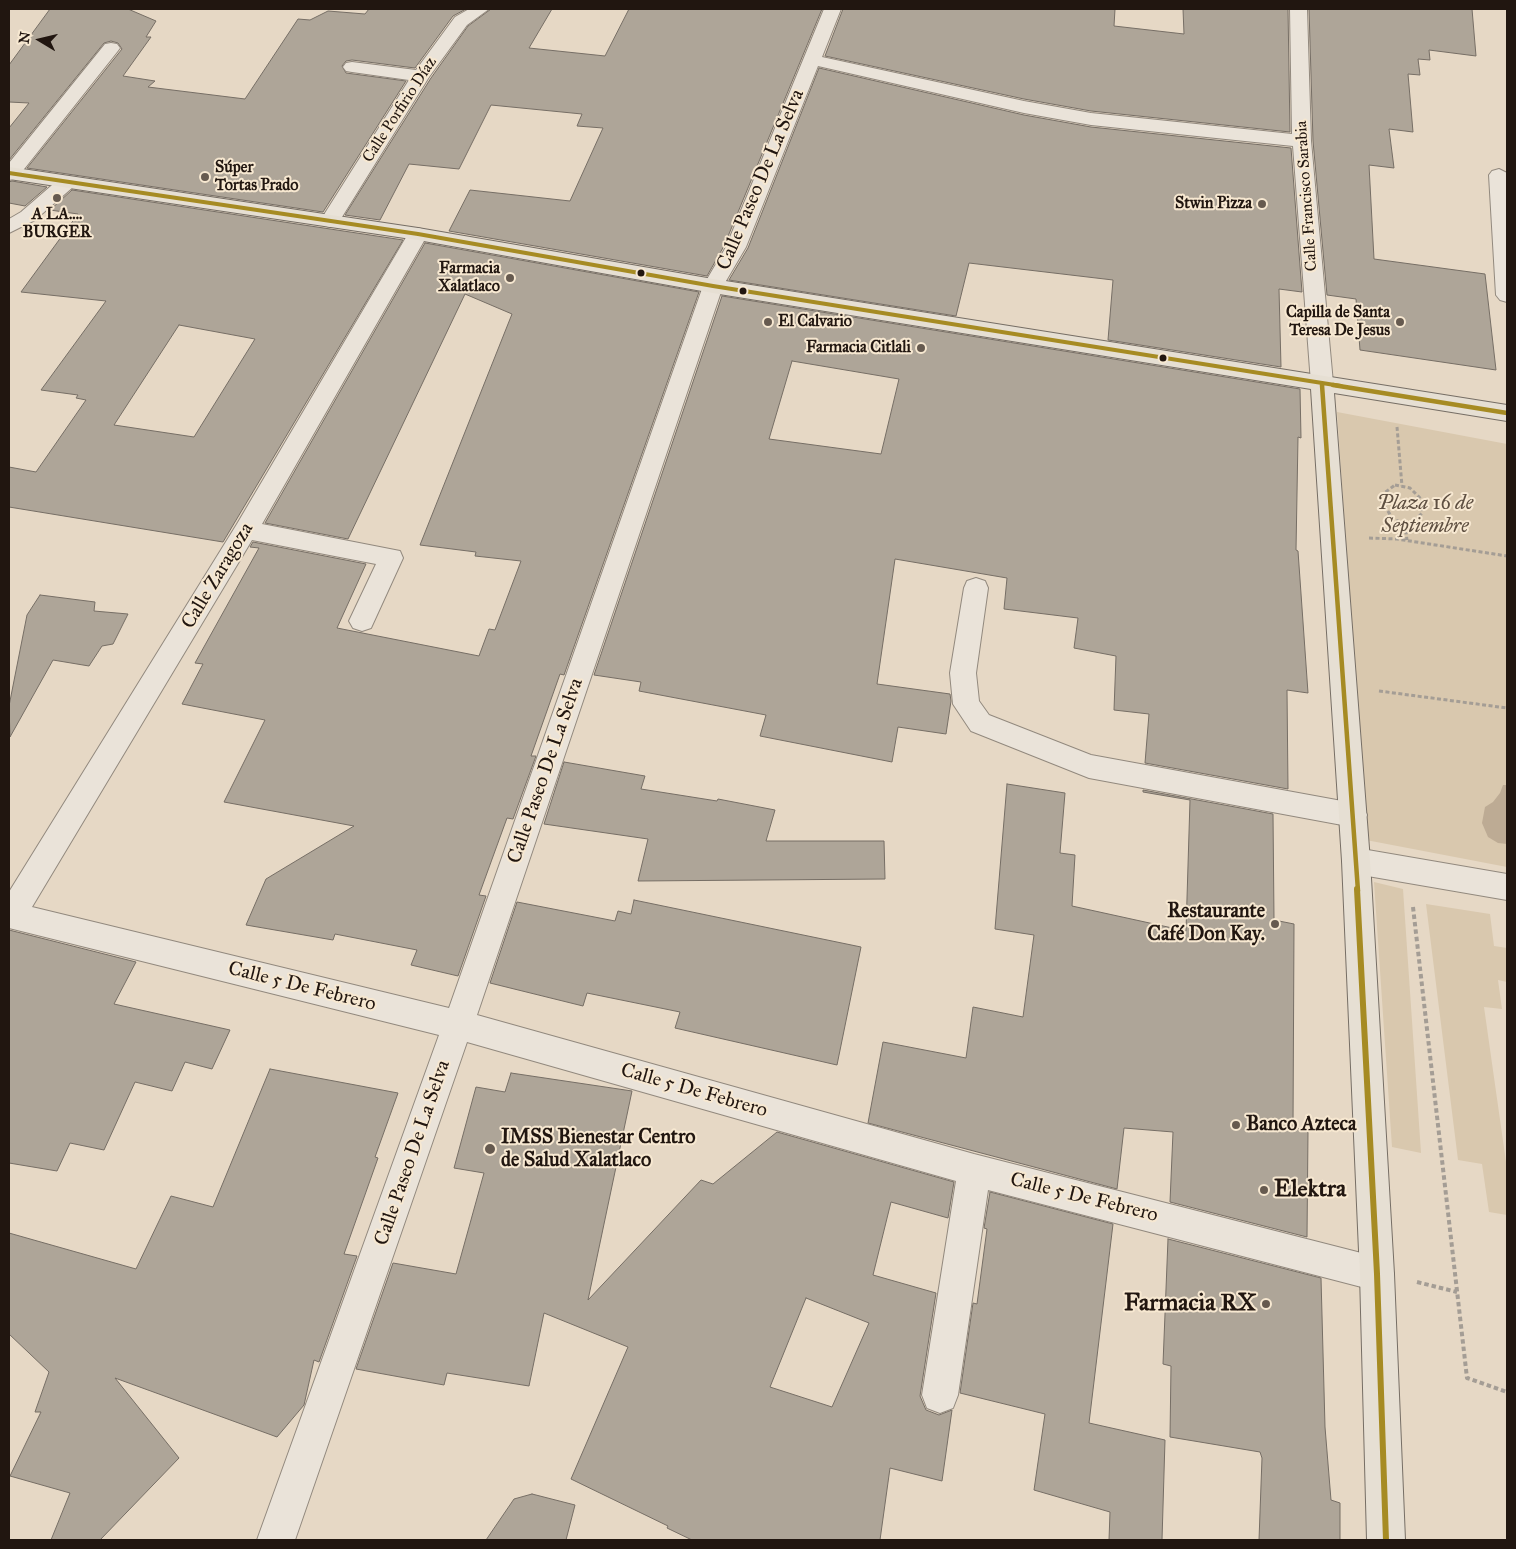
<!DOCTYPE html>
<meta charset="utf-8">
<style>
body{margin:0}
#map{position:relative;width:1516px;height:1549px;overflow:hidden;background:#e6d8c5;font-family:"IM FELL Great Primer",serif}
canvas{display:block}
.frame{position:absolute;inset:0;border:10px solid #211610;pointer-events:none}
.north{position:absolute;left:15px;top:15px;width:50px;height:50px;-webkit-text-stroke:4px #f7e8d1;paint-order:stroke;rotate:279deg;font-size:14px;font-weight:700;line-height:20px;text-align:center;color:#211610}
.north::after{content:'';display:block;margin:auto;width:18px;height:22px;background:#211610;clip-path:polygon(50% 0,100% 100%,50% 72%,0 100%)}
</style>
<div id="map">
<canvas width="1516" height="1549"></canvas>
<div class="frame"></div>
<div class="north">N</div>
</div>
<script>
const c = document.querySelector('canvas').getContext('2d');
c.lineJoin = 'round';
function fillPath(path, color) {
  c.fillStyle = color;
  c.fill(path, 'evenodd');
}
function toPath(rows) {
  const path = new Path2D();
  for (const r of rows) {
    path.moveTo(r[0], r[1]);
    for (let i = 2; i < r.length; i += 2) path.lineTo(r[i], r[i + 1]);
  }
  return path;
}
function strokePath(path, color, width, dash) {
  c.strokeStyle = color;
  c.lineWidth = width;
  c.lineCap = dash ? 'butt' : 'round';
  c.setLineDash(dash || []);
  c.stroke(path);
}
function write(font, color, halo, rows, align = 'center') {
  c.font = font + ' "IM FELL Great Primer",serif';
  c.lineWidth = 4;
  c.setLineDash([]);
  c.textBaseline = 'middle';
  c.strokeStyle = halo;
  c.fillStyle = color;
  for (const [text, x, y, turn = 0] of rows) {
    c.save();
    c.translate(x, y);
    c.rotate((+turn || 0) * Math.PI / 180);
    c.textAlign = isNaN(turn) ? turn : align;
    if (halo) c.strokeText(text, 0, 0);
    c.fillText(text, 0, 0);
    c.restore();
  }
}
fillPath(toPath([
 [1337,412,1507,444,1507,867,1366,840],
 [1374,882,1403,889,1421,1153,1392,1147],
 [1426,904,1490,914,1494,946,1507,948,1507,982,1498,980,1502,1009,1484,1007,1507,1169,1507,1215,1489,1212,1482,1164,1458,1160]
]), '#d9c8ae');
fillPath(toPath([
 [1503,785,1507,785,1507,844,1498,843,1488,837,1482,823,1485,807,1493,802,1500,793]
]), '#bdab94');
const building = toPath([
 [50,9,128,9,156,21,146,37,151,37,123,76,155,81,148,87,245,99,298,19,310,20,328,11,365,14,369,9,466,9,453,16,415,68,352,60,346,61,342,66,346,73,406,81,323,212,27,168,122,49,118,43,111,41,104,43,9,160,9,128,29,103,9,102,9,65,50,9],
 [491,9,552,9,529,48,605,56,629,9,822,9,724,246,707,276,449,231,470,190,570,201,603,128,577,126,582,114,491,105,459,169,409,164,380,220,345,215,431,78,468,26,491,9],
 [843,9,1115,9,1114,26,1184,34,1183,9,1288,9,1290,132,1091,111,1024,99,825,56,843,9],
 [1309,9,1472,9,1476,56,1429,50,1430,60,1418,59,1420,75,1408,74,1413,132,1389,129,1394,168,1369,165,1374,259,1485,274,1496,370,1360,350,1356,299,1327,295,1313,141,1309,9],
 [819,68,1024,115,1091,127,1291,148,1302,292,1279,289,1281,367,1108,340,1113,280,969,263,956,316,729,280,748,248,819,68],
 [9,182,12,181,47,187,25,206,9,203,9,182],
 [72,190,403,240,223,542,9,507,9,467,36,472,86,400,76,398,78,395,41,390,106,301,21,292,78,214,50,210,72,190],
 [179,325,255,339,194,437,114,425,179,325],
 [425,243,699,292,564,675,560,674,531,756,536,756,513,819,507,818,479,895,486,896,458,976,411,965,417,950,335,934,333,940,246,925,266,879,354,826,224,802,265,720,182,704,203,664,195,663,259,548,250,547,253,542,366,564,337,628,479,656,489,629,495,630,521,561,475,556,476,552,420,545,512,314,465,294,348,539,265,523,425,243],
 [722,296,1300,389,1301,438,1298,437,1296,550,1298,551,1308,693,1287,690,1288,789,1145,763,1149,714,1114,710,1116,656,1074,648,1078,618,1004,609,1007,578,895,559,877,684,950,694,951,701,946,734,898,727,892,762,760,736,766,715,639,691,641,682,594,675,722,296],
 [792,361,899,379,881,454,769,439,792,361],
 [40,595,95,602,94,611,128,614,113,644,102,646,89,666,53,660,10,737,9,706,27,615,40,595],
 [564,762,645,776,641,789,717,801,718,799,775,810,766,841,884,841,885,879,638,881,648,839,544,824,564,762],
 [1007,784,1065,793,1060,853,1075,855,1072,906,1186,931,1190,800,1143,792,1143,790,1273,814,1274,920,1294,924,1293,1127,1308,1131,1307,1237,1170,1202,1173,1132,1124,1128,1117,1189,868,1123,883,1042,966,1058,973,1007,1023,1017,1034,935,995,929,1007,784],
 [634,900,861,947,837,1065,675,1028,680,1012,587,993,583,1006,490,983,517,902,615,921,618,911,631,914,634,900],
 [9,930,136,962,114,1004,230,1030,212,1069,185,1062,172,1091,135,1082,104,1150,70,1143,57,1171,9,1163,9,930],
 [270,1069,398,1093,375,1157,378,1158,344,1254,357,1256,319,1362,314,1360,304,1405,277,1437,115,1378,179,1458,100,1540,51,1540,70,1493,10,1476,41,1412,35,1412,49,1372,9,1334,9,1233,136,1269,171,1196,213,1207,270,1069],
 [511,1073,632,1091,588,1300,701,1180,713,1184,777,1132,954,1182,948,1218,891,1202,873,1275,936,1293,920,1396,926,1410,939,1415,952,1410,942,1481,890,1468,880,1540,692,1540,667,1528,668,1526,571,1479,628,1347,544,1313,529,1386,447,1373,444,1385,356,1369,393,1263,456,1274,484,1173,454,1168,476,1087,505,1092,511,1073],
 [806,1298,869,1323,832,1407,770,1387,806,1298],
 [990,1192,1113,1224,1089,1423,1165,1440,1162,1540,1109,1540,1110,1512,1034,1490,1045,1414,960,1393,973,1303,977,1304,987,1229,984,1228,990,1192],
 [1168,1239,1321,1278,1325,1427,1331,1500,1340,1503,1340,1540,1259,1540,1262,1458,1260,1452,1170,1437,1171,1366,1163,1364,1168,1239],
 [532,1494,575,1505,566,1540,486,1540,514,1499,532,1494]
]);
fillPath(building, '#aea598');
strokePath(building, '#766e65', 1);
const minor = toPath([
 [469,9,489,9,467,25,429,77,337,225,330,227,323,225,320,221,409,80,352,72,346,71,343,67,346,63,352,62,416,70,455,17,469,9],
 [824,9,841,9,822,57,1024,101,1091,113,1292,134,1290,9,1307,9,1311,141,1333,383,1330,388,1322,391,1314,388,1311,383,1293,146,1091,125,1024,113,818,66,746,247,723,286,477,1015,974,1154,1377,1257,1389,1262,1394,1274,1389,1286,1377,1291,988,1190,958,1395,953,1408,940,1413,927,1408,922,1395,956,1181,467,1042,295,1540,257,1540,439,1035,9,928,9,892,237,524,408,234,411,230,418,228,425,230,428,234,262,524,400,551,403,558,371,628,362,631,353,628,349,621,376,564,252,540,32,907,449,1008,703,286,726,247,824,9],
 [111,43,117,44,120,48,117,52,17,178,9,180,9,163,105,44,111,43],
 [1499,169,1507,173,1507,302,1500,300,1496,295,1489,175,1492,171,1499,169],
 [66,177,73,179,76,183,73,187,35,220,9,233,9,219,21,212,59,179,66,177],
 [976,578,985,581,988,588,976,673,979,701,989,715,1091,755,1353,803,1363,806,1367,815,1363,824,1353,827,1089,778,971,731,953,704,950,673,964,588,967,581,976,578],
 [1356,848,1507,874,1507,900,1356,874,1346,870,1342,861,1346,852,1356,848]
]);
const major = toPath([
 [9,167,418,228,713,279,1507,405,1507,421,1334,393,1370,861,1394,1274,1405,1540,1367,1540,1360,1274,1342,861,1311,389,713,293,418,240,9,179,9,167]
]);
strokePath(minor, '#92897e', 2);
strokePath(major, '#766e65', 2);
strokePath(toPath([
 [1397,427,1402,486],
 [1395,485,1410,488,1421,499,1422,513,1415,521,1405,524,1393,519,1382,502,1383,494,1395,485],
 [1405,524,1407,540],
 [1369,538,1397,539,1507,556],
 [1379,691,1507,708]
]), '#a49d95', 3, [4, 2.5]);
strokePath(toPath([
 [1413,907,1467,1378,1507,1392],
 [1417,1282,1457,1292]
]), '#a49d95', 4, [4.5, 3]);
fillPath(minor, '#eae3d9');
fillPath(major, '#e6dfd3');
strokePath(toPath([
 [9,173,418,234,713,286,1341,386],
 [1322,383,1322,386]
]), '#a68b23', 4);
strokePath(toPath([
 [1322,385,1358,891],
 [1333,385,1507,413]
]), '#a68b23', 4.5);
strokePath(toPath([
 [1357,889,1377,1274,1386,1540]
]), '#a68b23', 6);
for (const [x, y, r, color] of [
 [205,177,5,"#665a4f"],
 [57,198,5,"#665a4f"],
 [1262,204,5,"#665a4f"],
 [641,273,4.5,"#211610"],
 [510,278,5,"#665a4f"],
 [743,291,4.5,"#211610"],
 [768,322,5,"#665a4f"],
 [1400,322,5,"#665a4f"],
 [921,348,5,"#665a4f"],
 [1163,358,4.5,"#211610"],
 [1275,924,5,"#665a4f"],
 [1236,1125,5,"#665a4f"],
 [490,1149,6,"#665a4f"],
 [1264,1190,5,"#665a4f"],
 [1266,1304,5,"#665a4f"]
]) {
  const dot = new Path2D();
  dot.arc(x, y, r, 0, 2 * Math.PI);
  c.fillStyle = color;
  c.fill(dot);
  strokePath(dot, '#f7e8d1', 2);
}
write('16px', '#211610', '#f7e8d1', [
 ["Calle Porfirio Díaz",400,110,-57],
 ["Calle Francisco Sarabia",1307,196,-94]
]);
write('bold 16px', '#211610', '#f7e8d1', [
 ["Súper",215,168,"left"],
 ["Tortas Prado",215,186,"left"],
 ["Stwin Pizza",1252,204],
 ["A LA....",57,215,"center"],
 ["BURGER",57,233,"center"],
 ["Farmacia",500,269],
 ["Xalatlaco",500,287],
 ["Capilla de Santa",1390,313],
 ["Teresa De Jesus",1390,331],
 ["El Calvario",778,322,"left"],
 ["Farmacia Citlali",911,348]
], 'right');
write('20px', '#211610', '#f7e8d1', [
 ["Calle Paseo De La Selva",761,180,-67],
 ["Calle Zaragoza",218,576,-59],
 ["Calle Paseo De La Selva",546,771,-71],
 ["Calle 5 De Febrero",302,987,14],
 ["Calle 5 De Febrero",694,1091,16],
 ["Calle Paseo De La Selva",413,1153,-71],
 ["Calle 5 De Febrero",1084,1198,14]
]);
write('italic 20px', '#5e4f41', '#f7e8d1', [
 ["Plaza 16 de",1425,504],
 ["Septiembre",1425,527]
]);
write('bold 20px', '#211610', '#f7e8d1', [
 ["Restaurante",1265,912,"right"],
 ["Café Don Kay.",1265,935,"right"],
 ["Banco Azteca",1246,1125],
 ["IMSS Bienestar Centro",501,1138],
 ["de Salud Xalatlaco",501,1161]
], 'left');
write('bold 24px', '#211610', '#f7e8d1', [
 ["Elektra",1274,1190],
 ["Farmacia RX",1256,1304,"right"]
], 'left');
</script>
